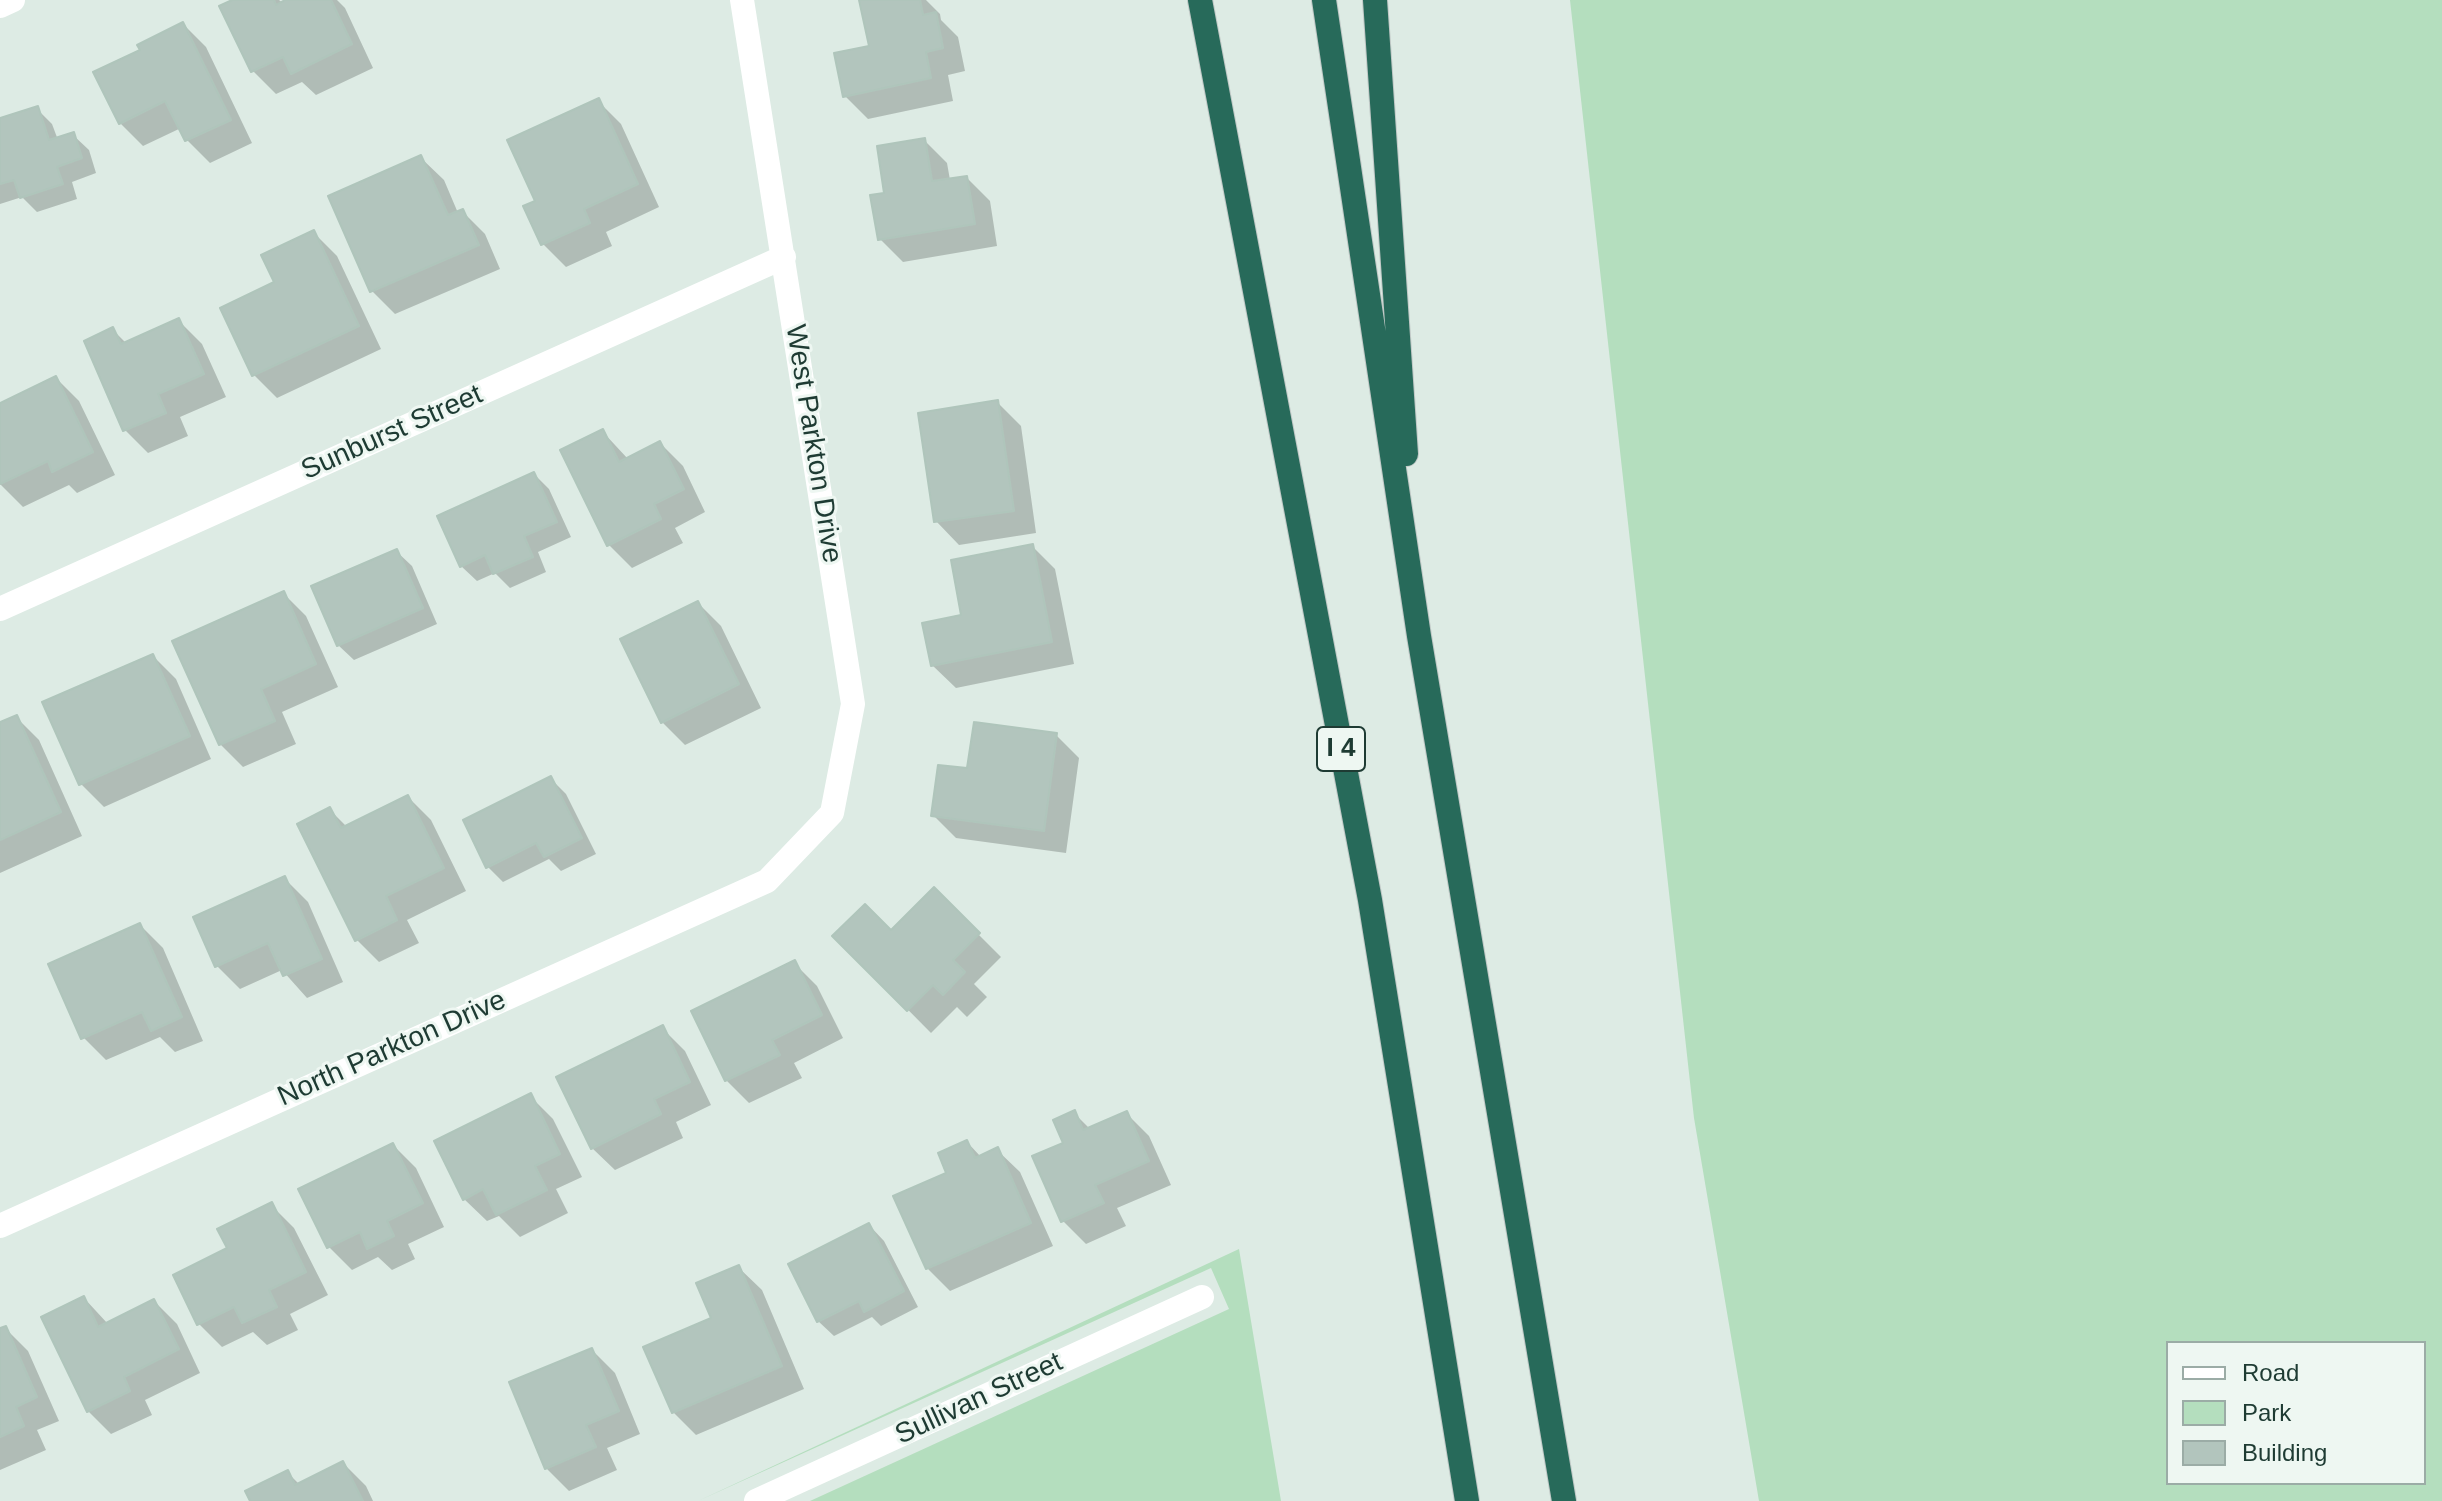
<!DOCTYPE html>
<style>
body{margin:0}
#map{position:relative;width:2442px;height:1501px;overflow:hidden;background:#ddebe4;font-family:Helvetica,sans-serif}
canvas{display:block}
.legend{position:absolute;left:2166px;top:1341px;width:260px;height:144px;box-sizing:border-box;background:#eef7f2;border:2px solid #9baca6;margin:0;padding:10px 14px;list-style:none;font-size:24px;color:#1e3b33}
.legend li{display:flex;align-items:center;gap:16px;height:40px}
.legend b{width:40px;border:2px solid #9baca6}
</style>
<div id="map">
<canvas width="2442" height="1501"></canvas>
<ul class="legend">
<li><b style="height:10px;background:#fff"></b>Road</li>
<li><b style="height:22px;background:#b4debe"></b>Park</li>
<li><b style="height:22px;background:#b2c5bd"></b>Building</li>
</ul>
</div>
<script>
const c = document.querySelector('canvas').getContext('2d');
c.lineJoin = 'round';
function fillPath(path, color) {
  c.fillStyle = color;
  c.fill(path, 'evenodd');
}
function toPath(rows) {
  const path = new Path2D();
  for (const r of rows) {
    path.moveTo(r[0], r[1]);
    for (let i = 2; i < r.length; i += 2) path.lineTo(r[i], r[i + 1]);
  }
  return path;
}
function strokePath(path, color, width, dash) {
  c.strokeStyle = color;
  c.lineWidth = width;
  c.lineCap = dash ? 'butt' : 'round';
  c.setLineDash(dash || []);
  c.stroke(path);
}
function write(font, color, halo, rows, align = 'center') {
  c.font = font + ' Helvetica,sans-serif';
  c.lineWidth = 6;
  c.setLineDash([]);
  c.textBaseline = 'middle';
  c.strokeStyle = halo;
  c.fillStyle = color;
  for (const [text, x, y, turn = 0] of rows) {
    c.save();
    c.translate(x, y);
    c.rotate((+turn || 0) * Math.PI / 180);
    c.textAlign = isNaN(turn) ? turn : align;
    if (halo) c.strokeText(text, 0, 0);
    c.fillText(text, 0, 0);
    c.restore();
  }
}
fillPath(toPath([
 [1570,0,2442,0,2442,1501,1759,1501,1694,1118],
 [2424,1343,2424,1483,2168,1483,2168,1343],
 [1239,1249,1281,1501,810,1501,1229,1309,1211,1268,698,1501]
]), '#b4debe');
fillPath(toPath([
 [236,0,279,0,283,3,290,0,337,0,345,8,373,68,316,95,302,82,276,94,253,71],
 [871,0,926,0,940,14,941,20,958,37,965,71,948,75,953,101,868,119,845,96,871,48],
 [183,24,206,47,252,143,210,163,187,140,181,128,143,146,120,123],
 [598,101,621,124,659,207,606,232,612,246,566,267,543,244,538,202],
 [37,109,52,124,58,140,73,135,89,150,96,173,72,182,77,199,37,212,22,197,0,204,0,120],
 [924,140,947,163,950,180,967,178,990,201,997,246,903,262,880,239,887,194],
 [421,158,444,180,458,213,462,211,485,234,500,269,395,314,372,291,330,197],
 [314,233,337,256,381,349,277,398,254,375,276,283],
 [179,321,202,344,226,397,180,417,188,436,148,453,125,430,113,330,127,344],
 [56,378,79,401,115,475,77,493,69,485,23,507,0,484,0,405],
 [998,403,1021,426,1036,533,959,545,936,521],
 [602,431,628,459,660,443,683,466,705,512,675,528,683,543,632,568,609,545],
 [534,474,549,489,571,537,538,552,546,572,510,588,495,573,477,581,461,566],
 [1032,546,1055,569,1074,664,956,688,932,665,964,617],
 [396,551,412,566,437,624,354,660,338,645],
 [283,593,306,616,338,687,282,712,296,744,243,767,220,744],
 [698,603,721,626,761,708,685,745,662,722],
 [153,656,176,679,211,759,104,807,81,784],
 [16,717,39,740,82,836,0,873,0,724],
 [1056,735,1079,758,1066,853,956,838,933,815],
 [550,778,566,794,596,854,561,871,549,859,503,882,488,867,465,821],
 [408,797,431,820,466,891,407,920,419,943,379,962,356,939,330,810,347,827],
 [285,879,308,902,343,982,307,998,282,970,240,989,217,966],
 [934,890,1001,957,974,984,987,997,967,1017,957,1007,931,1033,835,936,891,933],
 [140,925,163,948,203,1041,175,1052,160,1037,106,1060,83,1037],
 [794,963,817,986,843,1038,794,1063,802,1078,749,1103,726,1080],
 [662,1028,685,1051,711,1105,676,1122,683,1138,615,1170,592,1148],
 [530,1096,553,1119,582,1177,556,1189,568,1213,520,1237,499,1216,487,1221,464,1199],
 [1074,1113,1090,1129,1126,1113,1149,1136,1171,1185,1117,1208,1126,1226,1086,1244,1063,1221,1065,1144],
 [967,1142,981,1157,997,1150,1020,1172,1053,1246,950,1291,927,1268,949,1174],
 [393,1145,416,1168,444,1227,408,1244,415,1259,392,1270,378,1257,352,1270,329,1247],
 [271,1205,294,1228,328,1295,290,1314,298,1330,267,1345,253,1332,222,1347,199,1324,229,1249],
 [869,1225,884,1241,918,1307,881,1326,872,1317,834,1336,818,1321],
 [738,1267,762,1290,804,1389,696,1435,673,1412],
 [84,1298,108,1324,154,1301,177,1324,200,1373,145,1400,152,1415,111,1434,88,1411],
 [5,1328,28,1351,59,1421,37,1430,46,1450,0,1470,0,1331],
 [592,1350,615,1373,640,1434,607,1448,617,1470,569,1491,546,1468],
 [343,1463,366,1486,373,1501,252,1501,287,1472,300,1485]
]), '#0003');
const building = toPath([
 [232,0,274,0,276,5,285,0,331,0,352,44,291,74,283,57,251,72,219,6,232,0],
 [859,0,920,0,923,15,936,12,943,48,926,52,931,78,843,97,834,53,869,46,859,0],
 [183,22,231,120,185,141,165,101,119,124,93,72,140,50,137,45,183,22],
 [599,98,638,184,584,209,590,223,541,245,523,206,535,201,507,140,599,98],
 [38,106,49,140,74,132,82,158,57,167,63,184,20,198,14,180,0,184,0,118,38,106],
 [925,138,932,181,967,176,975,224,878,240,870,195,884,193,877,146,925,138],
 [421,155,448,215,463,209,479,245,370,292,328,196,421,155],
 [314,230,359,326,252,376,220,308,274,282,261,255,314,230],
 [179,318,204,374,158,394,166,413,123,431,84,341,113,327,121,344,179,318],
 [56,376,93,452,52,472,48,461,0,484,0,403,56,376],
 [998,400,1014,511,934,522,918,413,998,400],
 [603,429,619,462,660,441,684,489,654,504,661,519,607,546,560,450,603,429],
 [534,472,557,522,524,536,533,557,493,574,485,555,460,567,437,516,534,472],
 [1033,544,1052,642,931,666,922,623,961,615,951,560,1033,544],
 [397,549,423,608,337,646,311,586,397,549],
 [284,591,316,664,261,689,275,721,219,745,172,641,284,591],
 [698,601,739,684,661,723,620,639,698,601],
 [153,654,190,736,79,785,42,702,153,654],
 [17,715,61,812,0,840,0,722,17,715],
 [974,722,1057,733,1044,831,931,816,938,765,967,768,974,722],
 [551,776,582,838,544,857,536,843,486,868,463,820,551,776],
 [408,795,444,868,386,896,397,920,355,941,297,824,330,807,341,828,408,795],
 [285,876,322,959,283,976,268,943,215,967,193,917,285,876],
 [934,887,980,933,953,960,965,972,943,995,933,985,907,1011,832,936,865,904,891,930,934,887],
 [140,923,182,1017,151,1031,142,1012,81,1039,48,964,140,923],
 [795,960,822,1015,772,1040,780,1055,725,1081,691,1011,795,960],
 [663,1025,690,1082,654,1099,661,1114,591,1149,556,1077,663,1025],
 [531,1093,560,1154,535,1166,547,1190,496,1215,483,1189,463,1200,434,1141,531,1093],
 [1075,1110,1083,1130,1127,1111,1149,1161,1095,1185,1104,1203,1061,1222,1032,1156,1063,1143,1053,1120,1075,1110],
 [967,1140,975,1158,998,1147,1031,1223,926,1269,893,1196,946,1173,938,1153,967,1140],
 [393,1143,423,1203,387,1221,394,1236,367,1249,360,1232,327,1248,298,1189,393,1143],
 [272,1202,306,1272,269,1290,277,1307,242,1323,234,1307,197,1325,173,1275,227,1248,217,1229,272,1202],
 [869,1223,904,1291,864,1312,859,1301,817,1322,788,1264,869,1223],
 [739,1265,782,1366,672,1413,643,1347,711,1318,696,1283,739,1265],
 [84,1296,98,1327,154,1299,179,1349,124,1377,130,1391,87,1412,41,1317,84,1296],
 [6,1326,37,1397,16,1407,24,1426,0,1437,0,1328,6,1326],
 [592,1348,619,1411,586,1425,596,1447,545,1469,509,1382,592,1348],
 [343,1461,363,1501,250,1501,245,1491,288,1470,295,1485,343,1461]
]);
fillPath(building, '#b2c5bd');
strokePath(building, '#afc5bb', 2);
const highway = toPath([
 [1200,0,1370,900,1467,1501],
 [1324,0,1419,636,1564,1501],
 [1375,0,1406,454]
]);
strokePath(highway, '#c0c8c6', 26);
strokePath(toPath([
 [0,6,13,0],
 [0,609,784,257],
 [0,1226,767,881,832,813,853,704,742,0],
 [756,1501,1202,1297]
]), '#fff', 24);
strokePath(highway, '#276a5a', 24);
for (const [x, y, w] of [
 [1341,749,48]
]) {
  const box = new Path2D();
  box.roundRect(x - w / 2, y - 22, w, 44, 6);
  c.fillStyle = '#eef7f2';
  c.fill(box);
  strokePath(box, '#1e3b33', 2);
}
write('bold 26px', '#1e3b33', null, [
 ["I 4",1341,749]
]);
write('28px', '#1e3b33', '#eef7f2', [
 ["Sunburst Street",392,433,-24],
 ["West Parkton Drive",813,444,81],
 ["North Parkton Drive",392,1049,-24],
 ["Sullivan Street",979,1399,-25]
]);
</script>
